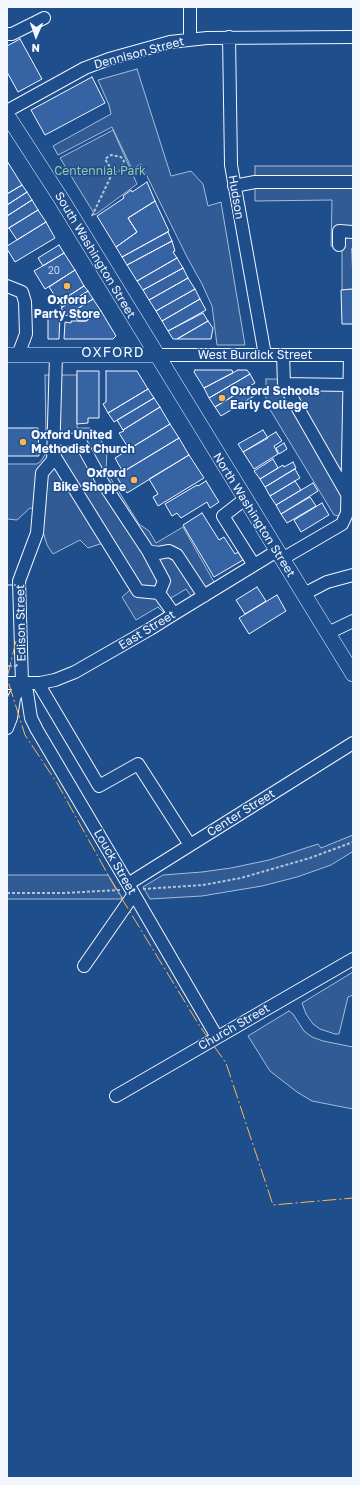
<!DOCTYPE html>
<style>
body{margin:0}
#map{position:relative;width:360px;height:1485px;overflow:hidden;background:#1f4e8c;font-family:"Golos Text",sans-serif}
canvas{display:block}
.frame{position:absolute;inset:0;border:8px solid #f2f6ff;pointer-events:none}
.north{position:absolute;left:16px;top:16px;width:40px;height:40px;-webkit-text-stroke:3px #1f4e8c;paint-order:stroke;rotate:182deg;font-size:11px;font-weight:700;line-height:16px;text-align:center;color:#f2f6ff}
.north::after{content:'';display:block;margin:auto;width:14px;height:18px;background:#f2f6ff;clip-path:polygon(50% 0,100% 100%,50% 72%,0 100%)}
</style>
<div id="map">
<canvas width="360" height="1485"></canvas>
<div class="frame"></div>
<div class="north">N</div>
</div>
<script>
const c = document.querySelector('canvas').getContext('2d');
c.lineJoin = 'round';
function fillPath(path, color) {
  c.fillStyle = color;
  c.fill(path, 'evenodd');
}
function toPath(rows) {
  const path = new Path2D();
  for (const r of rows) {
    path.moveTo(r[0], r[1]);
    for (let i = 2; i < r.length; i += 2) path.lineTo(r[i], r[i + 1]);
  }
  return path;
}
function strokePath(path, color, width, dash) {
  c.strokeStyle = color;
  c.lineWidth = width;
  c.lineCap = dash ? 'butt' : 'round';
  c.setLineDash(dash || []);
  c.stroke(path);
}
function write(font, color, halo, rows, align = 'center') {
  c.font = font + ' "Golos Text",sans-serif';
  c.lineWidth = 3;
  c.setLineDash([]);
  c.textBaseline = 'middle';
  c.strokeStyle = halo;
  c.fillStyle = color;
  for (const [text, x, y, turn = 0] of rows) {
    c.save();
    c.translate(x, y);
    c.rotate((+turn || 0) * Math.PI / 180);
    c.textAlign = isNaN(turn) ? turn : align;
    if (halo) c.strokeText(text, 0, 0);
    c.fillText(text, 0, 0);
    c.restore();
  }
}
const built = toPath([
 [137,69,171,176,191,171,203,184,208,206,221,202,245,345,217,345,212,306,202,284,187,257,141,164,132,169,112,127,58,155,53,146,111,114,109,105,98,80,137,69],
 [113,130,137,184,95,215,60,158,113,130],
 [255,166,353,166,353,289,342,290,342,249,331,246,332,200,255,201,255,166],
 [45,375,77,375,77,428,90,428,97,433,107,451,106,470,108,474,139,524,149,531,156,543,183,527,214,582,191,596,186,589,171,598,174,607,163,612,158,607,136,620,122,597,130,590,103,543,88,548,80,540,53,554,47,545,41,525,39,510,30,508,17,520,7,519,7,464,37,464,41,461,52,443,52,439,46,439,45,375],
 [266,379,353,380,353,518,334,515,266,403,266,379],
 [353,835,353,854,352,852,331,865,297,877,262,886,202,896,150,899,143,887,163,875,202,872,231,868,269,860,318,844,321,848,353,835],
 [7,875,108,875,123,899,7,899,7,875],
 [353,972,353,995,348,997,339,1034,335,1034,320,1029,313,1024,306,1014,302,1003,353,972],
 [289,1011,293,1014,304,1031,312,1037,323,1041,353,1047,353,1109,312,1101,297,1092,270,1071,248,1036,289,1011]
]);
fillPath(built, '#305b95');
strokePath(built, '#a8bbd7', 1);
const building = toPath([
 [20,39,42,79,18,92,7,72,7,46,20,39],
 [92,77,105,103,45,135,31,110,92,77],
 [7,161,22,185,7,194,7,161],
 [147,182,155,201,128,218,137,232,116,247,97,216,124,198,123,196,131,190,132,192,147,182],
 [22,185,27,192,7,205,7,194,22,185],
 [27,192,32,200,7,216,7,205,27,192],
 [32,200,38,210,7,229,7,216,32,200],
 [155,201,169,231,122,257,116,247,137,232,128,218,155,201],
 [38,210,46,222,17,240,9,228,38,210],
 [46,222,55,238,15,262,7,249,7,246,46,222],
 [168,232,172,241,127,265,122,257,168,232],
 [172,241,175,251,173,252,177,258,137,281,127,265,172,241],
 [59,245,64,253,43,266,38,258,59,245],
 [352,249,353,249,353,324,342,324,341,290,353,289,352,249],
 [64,253,75,270,45,289,34,271,64,253],
 [177,258,183,268,143,290,137,281,177,258],
 [183,268,188,278,149,300,143,290,183,268],
 [75,270,84,286,59,302,49,287,75,270],
 [188,278,195,289,156,311,149,300,188,278],
 [84,286,88,291,62,307,59,302,84,286],
 [195,289,200,299,162,321,156,311,195,289],
 [88,291,93,299,66,316,61,308,88,291],
 [93,299,101,311,86,321,78,321,72,312,93,299],
 [200,299,206,310,168,331,162,321,200,299],
 [101,311,116,336,113,339,64,339,65,322,71,323,71,321,86,321,101,311],
 [203,313,208,321,177,339,173,339,168,331,203,313],
 [48,316,60,316,59,339,48,339,48,316],
 [208,321,213,328,211,339,177,339,208,321],
 [195,370,232,370,233,373,204,388,194,372,195,370],
 [238,370,247,370,250,374,209,398,204,388,238,370],
 [77,371,99,371,99,418,88,418,88,423,77,424,77,371],
 [106,371,137,371,148,389,108,413,103,404,106,402,106,371],
 [250,374,255,383,215,407,209,398,250,374],
 [248,387,254,396,221,416,215,407,248,387],
 [148,389,154,398,114,422,108,413,148,389],
 [154,398,160,407,123,430,117,420,154,398],
 [160,407,170,424,129,449,119,433,124,431,123,430,160,407],
 [170,424,179,438,123,472,115,458,170,424],
 [7,428,38,428,39,456,7,456,7,428],
 [263,430,268,438,243,452,238,444,263,430],
 [276,432,282,441,274,446,278,454,254,469,243,452,276,432],
 [179,438,189,455,127,493,116,476,179,438],
 [284,443,287,449,279,454,276,448,284,443],
 [189,455,204,478,158,506,153,497,158,494,149,479,189,455],
 [273,459,278,468,260,479,254,471,273,459],
 [293,462,296,468,265,487,260,479,283,465,284,467,293,462],
 [295,469,300,478,270,496,265,487,295,469],
 [206,481,219,502,210,508,207,502,181,518,177,513,172,516,165,504,197,485,198,486,206,481],
 [295,481,301,490,276,505,270,496,295,481],
 [313,483,318,491,281,514,276,505,313,483],
 [310,497,316,506,287,523,281,514,310,497],
 [322,503,329,515,301,532,294,520,322,503],
 [202,513,219,540,224,537,235,554,238,552,243,560,214,577,183,525,202,513],
 [257,587,266,601,245,614,236,600,257,587],
 [277,595,286,611,249,634,239,618,277,595]
]);
fillPath(building, '#3563a3');
strokePath(building, '#f2f6ff', 1);
const minor = toPath([
 [190,7,190,39],
 [7,34,12,34,44,18],
 [229,37,231,165,265,355],
 [7,111,85,68,109,59,170,42,207,38,353,37],
 [234,186,255,182,353,182],
 [339,245,339,231,353,232],
 [7,286,22,292,25,302,26,334,18,355],
 [56,355,53,460,42,473,37,533,19,581,22,683,27,692,31,718,37,730,128,884,217,1037],
 [156,355,353,355],
 [283,355,284,384,347,494],
 [284,384,349,385],
 [54,438,74,440,81,443,103,483,148,551,158,553,169,551,177,555,204,596],
 [53,454,138,591,159,593],
 [245,499,223,516,254,565],
 [148,551,164,581,159,593,174,614],
 [282,559,342,524,347,513,350,355],
 [304,594,327,582,353,575],
 [328,633,353,621],
 [7,683,40,683,55,680,75,672,150,629,174,614,277,551],
 [38,683,99,786,138,764,190,845],
 [7,728,11,718,14,698,22,683],
 [128,884,353,743],
 [84,966,134,894],
 [116,1096,353,959]
]);
const major = toPath([
 [7,115,62,200,353,674],
 [7,355,156,355]
]);
strokePath(minor, '#f2f6ff', 14);
strokePath(major, '#f2f6ff', 16);
strokePath(toPath([
 [92,216,113,172,120,171,124,161,121,157,111,155,105,159,113,172],
 [143,889,203,885,241,878,310,858,353,842],
 [7,893,64,893,120,890]
]), '#b3c4dc', 2, [3, 2]);
strokePath(minor, '#1f4e8c', 12);
strokePath(major, '#1f4e8c', 15);
strokePath(toPath([
 [7,585,16,585],
 [7,666,17,666,17,664]
]), '#f2f6ff', 1, [5, 2]);
strokePath(toPath([
 [16,641,7,678,25,735,57,783,116,889,199,1025,226,1063,273,1205,353,1198]
]), '#ffb74d', 1, [14, 3, 2, 3]);
for (const [x, y, r, color] of [
 [67,286,4,"#ffb74d"],
 [222,398,4,"#ffb74d"],
 [23,442,4,"#ffb74d"],
 [134,480,4,"#ffb74d"]
]) {
  const dot = new Path2D();
  dot.arc(x, y, r, 0, 2 * Math.PI);
  c.fillStyle = color;
  c.fill(dot);
  strokePath(dot, '#1f4e8c', 1.5);
}
write('10px', '#c3d1e8', null, [
 ["20",54,271]
]);
write('12px', '#f2f6ff', '#1f4e8c', [
 ["Dennison Street",139,53,-15],
 ["Hudson",236,197,80],
 ["South Washington Street",95,255,59],
 ["West Burdick Street",255,355],
 ["North Washington Street",254,515,58],
 ["Edison Street",21,623,-91],
 ["East Street",147,630,-31],
 ["Center Street",241,813,-32],
 ["Louck Street",115,862,60],
 ["Church Street",234,1027,-30]
]);
write('12px', '#97c8a6', '#1f4e8c', [
 ["Centennial Park",100,171]
]);
write('bold 12px', '#f2f6ff', '#1f4e8c', [
 ["Oxford",67,300,"center"],
 ["Party Store",67,314,"center"],
 ["Oxford Schools",230,391],
 ["Early College",230,405],
 ["Oxford United",31,435],
 ["Methodist Church",31,449],
 ["Oxford",126,473,"right"],
 ["Bike Shoppe",126,487,"right"]
], 'left');
c.letterSpacing = '1px';
write('14px', '#f2f6ff', '#1f4e8c', [
 ["OXFORD",113,353]
]);
c.letterSpacing = '0px';
</script>
